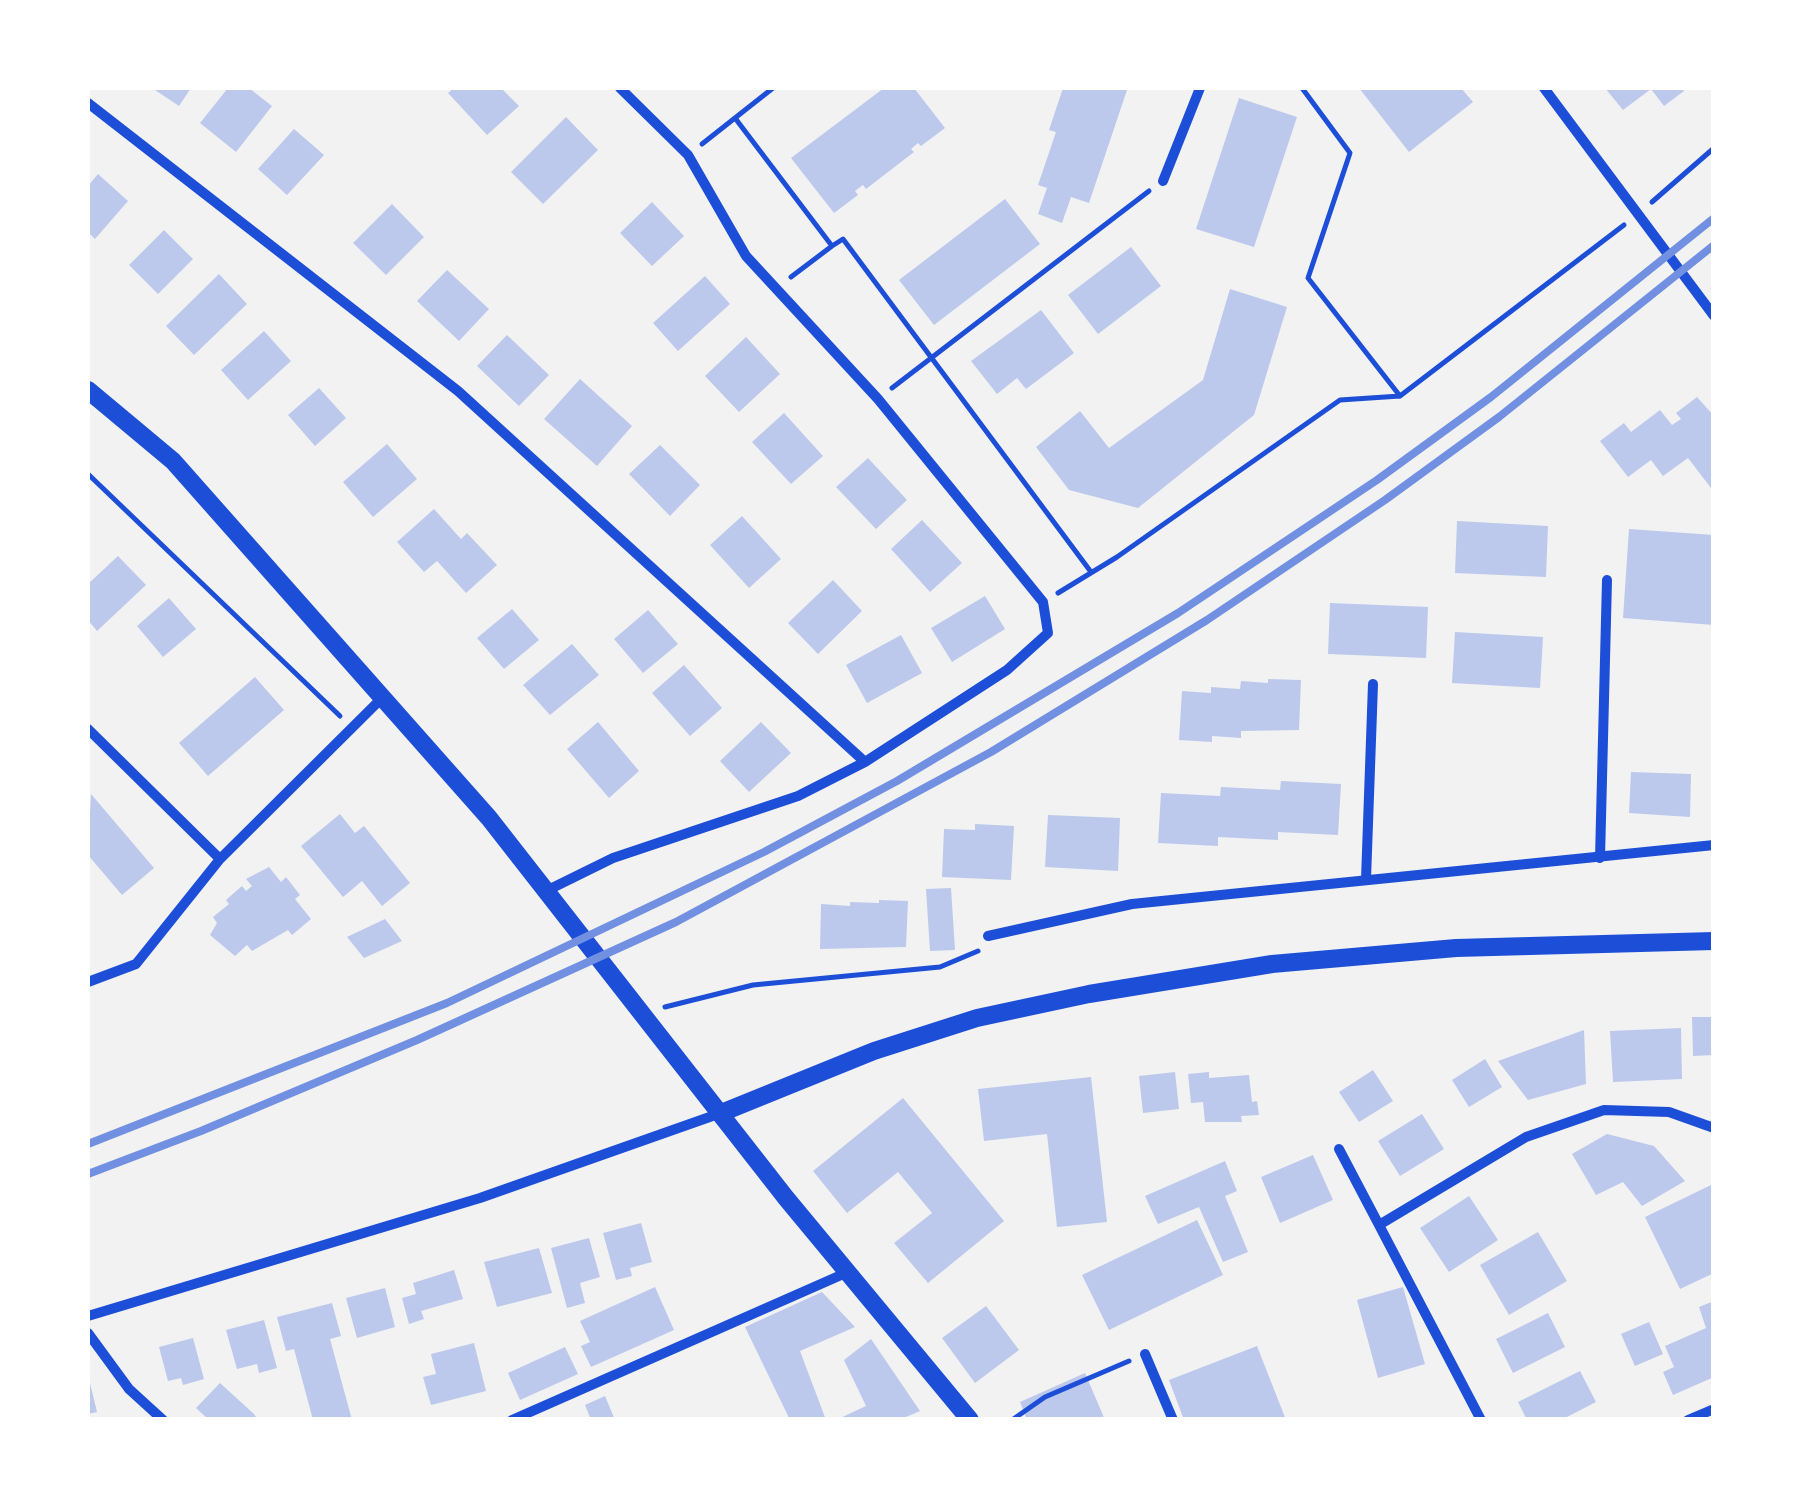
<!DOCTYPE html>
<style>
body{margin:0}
#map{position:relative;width:1801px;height:1507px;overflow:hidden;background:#f2f2f2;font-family:"Open Sans",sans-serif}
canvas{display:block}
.frame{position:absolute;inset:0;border:90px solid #fff;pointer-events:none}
</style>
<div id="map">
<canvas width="1801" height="1507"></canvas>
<div class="frame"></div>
</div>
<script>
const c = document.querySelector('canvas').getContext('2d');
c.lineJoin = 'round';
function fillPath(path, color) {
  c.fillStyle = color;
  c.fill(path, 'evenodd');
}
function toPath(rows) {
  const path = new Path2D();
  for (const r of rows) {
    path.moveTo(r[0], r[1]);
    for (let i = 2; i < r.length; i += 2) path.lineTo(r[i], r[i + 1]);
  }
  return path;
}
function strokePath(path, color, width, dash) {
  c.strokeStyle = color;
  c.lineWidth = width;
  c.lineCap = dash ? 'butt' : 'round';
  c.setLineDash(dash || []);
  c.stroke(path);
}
fillPath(toPath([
 [152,88,191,88,179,106],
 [228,88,249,88,272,106,236,152,200,123],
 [454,88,501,88,519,106,487,135,448,93],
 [884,88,914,88,945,128,921,146,918,143,911,149,914,152,866,189,863,185,855,191,858,195,834,213,791,158],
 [1063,88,1127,90,1089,203,1071,197,1062,223,1038,214,1047,188,1038,185,1056,132,1049,130],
 [1359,88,1461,88,1473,102,1409,152],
 [1605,88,1682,88,1684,91,1664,106,1651,89,1623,110],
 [1239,98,1297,117,1254,247,1196,229],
 [566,117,598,150,543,204,511,172],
 [294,129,324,155,287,195,258,169],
 [98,174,128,201,95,239,88,232,88,186],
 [1005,199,1040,244,934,325,899,280],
 [652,202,684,236,652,266,620,233],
 [392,204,424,237,386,275,353,243],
 [164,230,193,259,158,294,129,265],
 [1131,247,1161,286,1098,334,1068,295],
 [447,270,489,309,459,341,417,301],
 [219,274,247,304,194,355,166,326],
 [705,276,730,304,678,351,653,323],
 [1230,289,1287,307,1254,415,1138,508,1069,490,1036,447,1080,411,1109,448,1203,380],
 [1041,310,1074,353,1026,389,1017,378,997,394,971,361],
 [264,331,291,361,248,400,221,370],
 [507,335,549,375,519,406,477,366],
 [746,337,780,374,739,412,705,376],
 [580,379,632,426,597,466,544,419],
 [319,388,346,418,315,446,288,415],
 [1697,397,1714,416,1714,492,1688,458,1663,476,1651,460,1628,477,1600,441,1624,423,1631,432,1660,410,1672,425,1681,419,1676,413],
 [784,413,823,456,791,484,752,442],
 [387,444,417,479,373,517,343,482],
 [660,445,700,485,670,516,629,474],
 [868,458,907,500,876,529,836,487],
 [434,509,461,539,467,533,497,565,466,593,437,561,424,572,397,542],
 [742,516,781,559,749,588,710,545],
 [922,520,962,563,930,592,891,549],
 [1457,521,1548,526,1546,577,1455,573],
 [1629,529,1714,535,1714,625,1623,618],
 [118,556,146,585,97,631,88,620,88,584],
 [833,580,862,611,818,654,788,623],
 [985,596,1005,629,952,662,931,628],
 [169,598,196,629,163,657,137,626],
 [1330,603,1428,607,1426,658,1328,654],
 [512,609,539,640,504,669,477,638],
 [648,610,678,644,643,673,614,639],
 [1455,632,1543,637,1540,688,1452,683],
 [901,635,922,673,867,703,846,665],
 [572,644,599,675,550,715,523,685],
 [684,665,722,708,690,736,652,693],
 [255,677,284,710,208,776,179,743],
 [1268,679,1301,680,1299,730,1241,731,1241,738,1212,736,1212,742,1179,740,1182,691,1211,693,1211,687,1240,689,1241,681,1268,683],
 [598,722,639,771,609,798,567,749],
 [761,722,791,753,749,792,720,761],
 [1631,772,1691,774,1690,817,1629,813],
 [1281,781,1341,784,1338,835,1278,832,1278,840,1218,837,1218,846,1158,843,1161,793,1220,796,1221,787,1280,790],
 [91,794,154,868,122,895,88,855],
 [340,814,355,833,364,826,410,883,382,906,362,881,343,897,301,846],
 [1048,815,1120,818,1118,871,1045,867],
 [975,824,1014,826,1011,880,942,877,944,829,975,830],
 [269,867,281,882,286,877,300,895,295,899,311,919,292,935,288,930,252,951,247,945,235,956,210,935,217,923,213,917,229,904,226,900,242,886,246,891,252,886,246,879],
 [951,888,955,950,930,951,926,889],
 [879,900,908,901,906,947,820,949,821,904,850,906,850,902,879,903],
 [385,919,402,941,364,958,347,937],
 [1692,1017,1714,1017,1714,1055,1693,1056],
 [1681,1028,1682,1079,1613,1082,1610,1031],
 [1584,1030,1586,1084,1528,1100,1498,1061],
 [1485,1059,1502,1087,1469,1107,1452,1080],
 [1373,1070,1393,1101,1359,1122,1339,1092],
 [1175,1072,1179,1109,1143,1113,1139,1076],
 [1209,1072,1209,1078,1249,1075,1252,1102,1257,1101,1259,1115,1241,1116,1242,1122,1205,1122,1203,1102,1191,1103,1188,1074],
 [1091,1077,1107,1222,1057,1227,1047,1134,984,1141,978,1089],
 [903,1098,1004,1221,928,1283,894,1243,932,1213,898,1172,847,1213,813,1171],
 [1422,1114,1444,1149,1400,1176,1378,1141],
 [1607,1134,1654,1146,1685,1181,1642,1206,1623,1182,1596,1195,1572,1154],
 [1313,1155,1333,1200,1280,1223,1261,1177],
 [1225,1161,1237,1191,1225,1196,1248,1252,1223,1262,1199,1207,1158,1224,1145,1196],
 [1711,1185,1714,1273,1680,1289,1645,1217],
 [1469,1196,1498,1240,1449,1272,1420,1228],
 [1197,1220,1223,1275,1109,1330,1082,1275],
 [641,1223,652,1262,630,1268,632,1276,616,1280,603,1233],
 [1538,1232,1567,1281,1509,1315,1480,1265],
 [589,1238,600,1277,580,1283,585,1303,567,1308,551,1248],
 [539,1248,552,1293,497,1307,484,1262],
 [454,1270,463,1299,421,1311,424,1319,409,1324,402,1298,416,1294,413,1283],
 [655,1287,674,1330,591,1367,581,1346,590,1342,580,1321],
 [1403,1287,1425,1364,1378,1378,1357,1300],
 [385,1288,395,1327,357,1338,346,1298],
 [822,1292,855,1327,800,1351,826,1420,790,1420,745,1327],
 [1714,1301,1714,1377,1673,1395,1663,1372,1674,1367,1665,1346,1706,1328,1699,1307],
 [332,1303,341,1336,330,1339,352,1420,313,1420,294,1349,286,1351,277,1317],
 [986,1306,1019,1350,975,1383,942,1338],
 [1548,1313,1565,1347,1513,1373,1496,1339],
 [264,1320,277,1368,259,1373,257,1364,237,1369,226,1330],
 [1649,1322,1663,1354,1635,1366,1621,1334],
 [193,1338,204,1379,183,1385,181,1378,168,1381,159,1347],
 [871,1339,920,1411,899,1420,836,1420,866,1406,844,1360],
 [474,1343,486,1391,431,1405,423,1377,436,1374,431,1354],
 [1257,1346,1286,1420,1184,1420,1169,1380],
 [565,1347,578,1374,520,1400,508,1373],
 [1580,1371,1596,1402,1561,1420,1527,1420,1518,1402],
 [1085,1373,1105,1420,1027,1420,1020,1402],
 [89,1379,97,1412,88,1414,88,1380],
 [220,1383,254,1414,258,1420,209,1420,196,1408],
 [605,1396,615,1420,591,1420,585,1405]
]), '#bdc9ec');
strokePath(toPath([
 [1302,88,1350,153,1308,278,1400,396],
 [735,118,832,246,843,239,1091,572],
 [702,144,773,88],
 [1652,202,1714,148],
 [791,277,832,246],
 [892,388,1149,191],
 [88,474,340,716],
 [1058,593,1117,557,1340,400,1400,396,1624,225],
 [665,1007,753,985,940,967,978,951],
 [1012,1420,1045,1397,1129,1361]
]), '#1d4ed8', 5);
strokePath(toPath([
 [1544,88,1714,316],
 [88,103,458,391,865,762],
 [1163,181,1200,88],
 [88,729,220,859],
 [1600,858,1607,580],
 [1366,879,1373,684],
 [548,890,613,858,798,796,865,762,1007,670,1048,633,1043,602,878,399,746,256,688,155,620,88],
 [988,936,1132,904,1714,845],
 [88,982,136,964,220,859,383,697],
 [1339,1149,1379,1225],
 [88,1316,480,1198,721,1113],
 [88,1333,129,1389,163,1420],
 [1145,1354,1173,1420],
 [512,1420,848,1272],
 [1481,1420,1379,1225,1526,1137,1604,1110,1669,1112,1714,1128],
 [1688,1420,1714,1409]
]), '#1d4ed8', 10);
strokePath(toPath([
 [88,390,173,461,489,818,786,1198,970,1420],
 [721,1113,874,1051,977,1018,1089,994,1272,964,1456,948,1714,941]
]), '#1d4ed8', 18);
strokePath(toPath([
 [88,1144,447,1003,764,852,897,781,1178,613,1377,480,1491,397,1714,218],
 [88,1174,201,1131,417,1040,676,922,991,752,1207,620,1385,500,1499,417,1714,245]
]), '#7290e2', 8);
</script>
